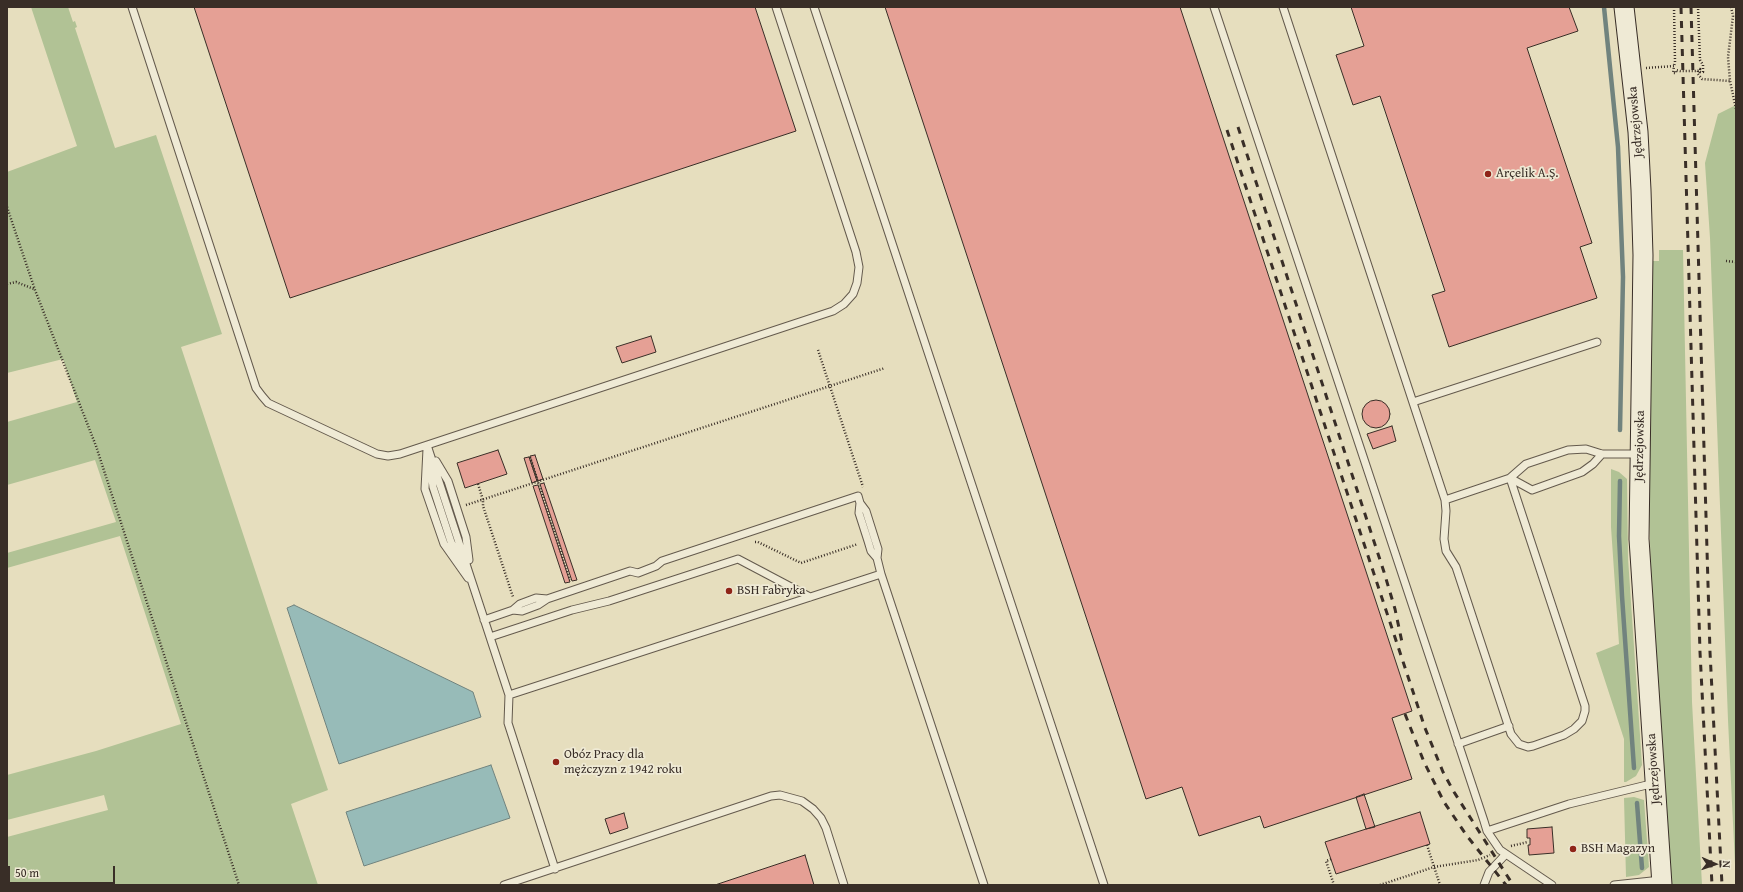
<!DOCTYPE html>
<meta charset="utf-8">
<style>
body{margin:0}
#map{position:relative;width:1743px;height:892px;overflow:hidden;background:#e6debe;font-family:"Gentium Book Plus",serif}
canvas{display:block}
.frame{position:absolute;inset:0;border:8px solid #392e27;pointer-events:none}
.north{position:absolute;left:1695px;top:844px;width:40px;height:40px;-webkit-text-stroke:3px #efead5;paint-order:stroke;rotate:92deg;font-size:11px;font-weight:700;line-height:16px;text-align:center;color:#392e27}
.north::after{content:'';display:block;margin:auto;width:14px;height:18px;background:#392e27;clip-path:polygon(50% 0,100% 100%,50% 72%,0 100%)}
.scale{position:absolute;left:8px;top:866px;width:107px;height:18px;box-sizing:border-box;border:2px solid #392e27;border-top:0;padding-left:5px;font-size:12px;line-height:14px;white-space:nowrap;color:#392e27;-webkit-text-stroke:3px #efead5;paint-order:stroke}
</style>
<div id="map">
<canvas width="1743" height="892"></canvas>
<div class="frame"></div>
<div class="north">N</div>
<div class="scale">50 m</div>
</div>
<script>
const c = document.querySelector('canvas').getContext('2d');
c.lineJoin = 'round';
function fillPath(path, color) {
  c.fillStyle = color;
  c.fill(path, 'evenodd');
}
function toPath(rows) {
  const path = new Path2D();
  for (const r of rows) {
    if (r.length === 3) {
      path.moveTo(r[0] + r[2], r[1]);
      path.arc(r[0], r[1], r[2], 0, 2 * Math.PI);
      continue;
    }
    path.moveTo(r[0], r[1]);
    for (let i = 2; i < r.length; i += 2) path.lineTo(r[i], r[i + 1]);
  }
  return path;
}
function strokePath(path, color, width, dash) {
  c.strokeStyle = color;
  c.lineWidth = width;
  c.lineCap = dash ? 'butt' : 'round';
  c.setLineDash(dash || []);
  c.stroke(path);
}
function write(font, color, halo, rows, align = 'center') {
  c.font = font + ' "Gentium Book Plus",serif';
  c.lineWidth = 3.5;
  c.setLineDash([]);
  c.textBaseline = 'middle';
  c.strokeStyle = halo;
  c.fillStyle = color;
  for (const [text, x, y, turn = 0] of rows) {
    c.save();
    c.translate(x, y);
    c.rotate((+turn || 0) * Math.PI / 180);
    c.textAlign = isNaN(turn) ? turn : align;
    if (halo) c.strokeText(text, 0, 0);
    c.fillText(text, 0, 0);
    c.restore();
  }
}
fillPath(toPath([
 [31,7,68,7,73,22,75,21,77,27,75,28,115,148,156,135,222,334,181,347,328,790,291,804,318,885,7,885,7,837,108,810,104,795,7,820,7,775,96,751,181,724,120,536,7,568,7,553,116,522,95,460,7,485,7,422,77,402,63,359,7,373,7,172,77,146],
 [1736,105,1736,885,1728,720,1710,238,1705,163,1718,114],
 [1659,250,1683,250,1692,702,1702,885,1671,885,1651,589,1649,495,1652,261,1659,261],
 [1611,469,1619,472,1627,479,1628,558,1642,765,1636,776,1626,782,1624,782,1624,739,1596,653,1619,644,1611,527],
 [1634,797,1644,800,1649,867,1639,875,1626,877,1624,798]
]), '#b1c295');
const water = toPath([
 [294,605,473,692,481,717,339,764,287,608,294,605],
 [491,765,510,818,364,866,346,812,491,765]
]);
fillPath(water, '#97bbb8');
strokePath(water, '#71837e', 1);
strokePath(toPath([
 [1604,7,1618,147,1623,277,1620,430],
 [1620,481,1619,536,1622,596,1634,768],
 [1637,803,1642,868]
]), '#71837e', 4.5);
const building = toPath([
 [194,7,755,7,796,131,290,298,194,7],
 [885,7,1180,7,1412,711,1392,718,1412,779,1264,828,1260,816,1199,836,1182,787,1146,799,885,7],
 [1351,7,1569,7,1578,31,1527,48,1592,243,1580,247,1597,298,1449,347,1432,295,1445,291,1380,96,1353,105,1336,55,1364,46,1351,7],
 [651,336,656,352,622,363,616,347,651,336],
 [1376,414,14],
 [1392,426,1396,441,1373,449,1367,434,1392,426],
 [498,450,507,474,465,488,457,463,498,450],
 [535,455,543,479,538,481,530,456,535,455],
 [529,457,537,481,532,483,524,458,529,457],
 [544,483,577,580,572,581,540,484,544,483],
 [538,485,570,582,565,583,533,486,538,485],
 [1364,794,1375,827,1366,829,1356,797,1364,794],
 [1420,812,1430,844,1336,874,1325,842,1420,812],
 [624,813,628,828,610,834,605,819,624,813],
 [1552,827,1554,853,1529,855,1528,845,1530,845,1530,838,1527,838,1527,829,1552,827],
 [805,855,814,885,715,885,805,855]
]);
fillPath(building, '#e5a095');
strokePath(building, '#392e27', 1);
const lane = toPath([
 [132,7,256,388,262,396,268,403,377,454,388,456,400,454,833,311,844,304,853,294,857,283,859,267,856,252,776,7],
 [814,7,1104,885],
 [1214,7,1484,821,1487,831,1500,850,1552,885],
 [1283,7,1445,500,1510,478,1526,464,1568,450,1586,449,1602,454,1640,454],
 [1413,402,1597,342],
 [427,445,509,695,881,574,984,885],
 [427,449,425,489,444,544,468,578],
 [436,461,448,481,466,537,469,560],
 [430,463,433,487,451,542,463,565],
 [1510,478,1532,490,1582,472,1593,464,1602,454],
 [1445,500,1446,511,1444,539,1446,551,1456,567,1511,734,1519,744,1528,747,1533,746,1564,735,1574,729,1582,721,1585,711,1585,706,1510,478],
 [860,503,859,513,868,541,871,551,877,558],
 [513,610,520,604,536,598,547,599],
 [484,620,513,610,522,611,538,605,547,599,630,571,638,573,656,566,662,561,858,496,860,503,866,511,878,549,877,558,881,574],
 [490,637,572,610,609,601,738,559,810,597],
 [509,695,508,723,555,869],
 [1458,744,1509,726],
 [1487,831,1569,804,1655,783],
 [504,885,771,796,780,795,802,801,813,809,821,818,826,828,844,885],
 [1484,885,1489,872,1506,854],
 [1614,885,1661,880]
]);
const secondary = toPath([
 [1624,7,1638,132,1641,190,1643,255,1639,539,1662,885]
]);
strokePath(lane, '#645a4d', 9);
strokePath(secondary, '#392e27', 21);
strokePath(toPath([
 [1674,7,1675,62,1674,66],
 [1731,7,1733,16,1728,57,1730,81,1736,109],
 [1646,68,1674,66,1673,73,1676,73,1676,70,1680,71,1698,71,1700,69,1700,72,1703,72,1703,65,1700,60,1698,7],
 [1698,71,1698,74,1702,79,1730,81],
 [7,207,35,290,96,446,239,885],
 [1726,261,1736,262],
 [7,284,16,282,34,289],
 [818,350,863,487],
 [530,457,570,580],
 [478,484,483,500,483,506,513,597],
 [466,505,885,368],
 [755,542,758,542,801,563,858,544],
 [1427,845,1440,885],
 [1511,846,1528,842],
 [1331,859,1326,861,1334,885],
 [1380,885,1434,867,1478,860,1490,855]
]), '#392e27', 2.5, [1, 2]);
strokePath(lane, '#efead5', 7);
strokePath(secondary, '#efead5', 19);
strokePath(toPath([
 [1681,7,1700,652,1712,885],
 [1691,7,1710,652,1722,885],
 [1238,127,1384,572,1395,609,1403,647],
 [1227,130,1425,728,1443,772,1454,792,1513,885],
 [1405,714,1424,762,1444,802,1467,836,1506,885]
]), '#392e27', 3, [7, 7]);
for (const [x, y, r, color] of [
 [1488,174,4,"#8f2418"],
 [729,591,4,"#8f2418"],
 [556,762,4,"#8f2418"],
 [1573,849,4,"#8f2418"]
]) {
  const dot = new Path2D();
  dot.arc(x, y, r, 0, 2 * Math.PI);
  c.fillStyle = color;
  c.fill(dot);
  strokePath(dot, '#efead5', 1.5);
}
write('13px', '#392e27', '#efead5', [
 ["Jędrzejowska",1636,122,-95],
 ["Jędrzejowska",1640,446,-89],
 ["Jędrzejowska",1654,769,-94]
]);
write('13px', '#392e27', '#efead5', [
 ["Arçelik A.Ş.",1496,174],
 ["BSH Fabryka",737,591],
 ["Obóz Pracy dla",564,755],
 ["mężczyzn z 1942 roku",564,770],
 ["BSH Magazyn",1581,849]
], 'left');
</script>
